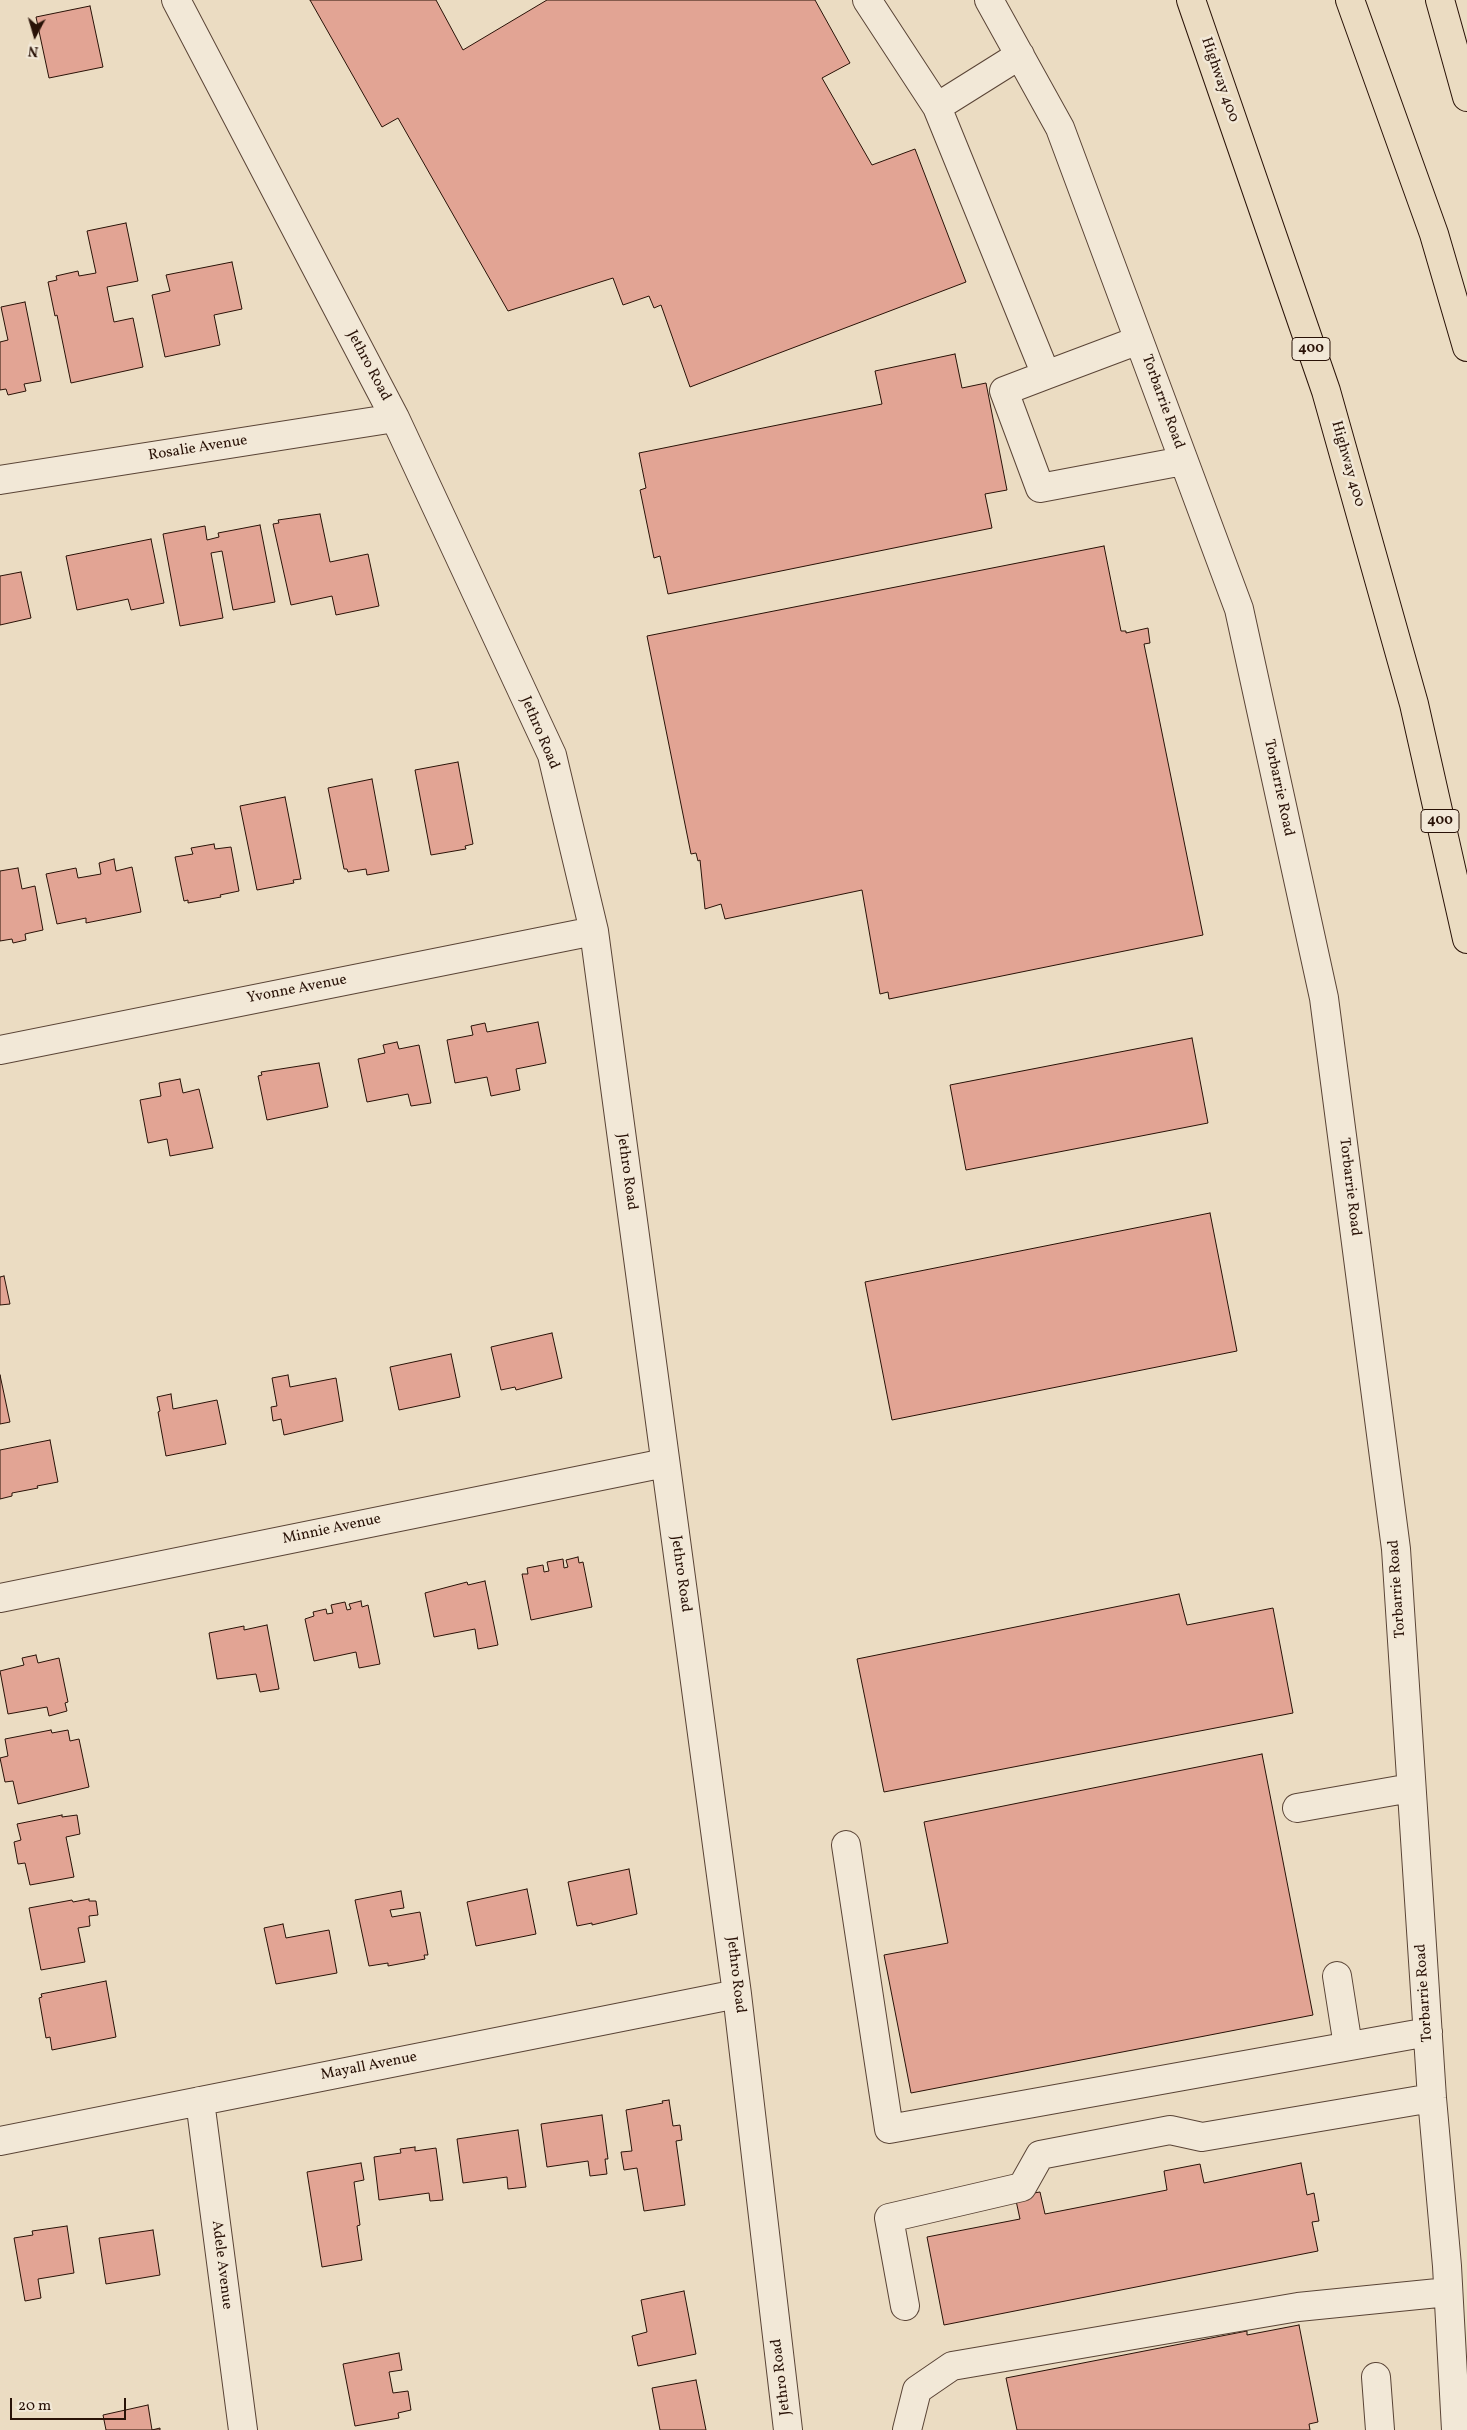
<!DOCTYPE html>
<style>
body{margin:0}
#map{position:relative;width:1467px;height:2430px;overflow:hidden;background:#ebdcc2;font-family:Vollkorn,serif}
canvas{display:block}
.north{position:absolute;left:10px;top:10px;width:50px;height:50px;-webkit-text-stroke:4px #f2e8d7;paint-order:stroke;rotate:186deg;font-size:14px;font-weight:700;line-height:20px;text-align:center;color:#291207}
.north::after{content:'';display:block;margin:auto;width:18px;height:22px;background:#291207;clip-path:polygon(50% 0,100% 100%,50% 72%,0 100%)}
.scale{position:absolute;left:10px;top:2398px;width:116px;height:22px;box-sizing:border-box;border:2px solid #291207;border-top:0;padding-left:6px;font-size:15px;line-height:18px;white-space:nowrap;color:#291207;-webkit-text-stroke:4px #f2e8d7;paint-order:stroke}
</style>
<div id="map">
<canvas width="1467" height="2430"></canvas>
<div class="north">N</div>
<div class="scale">20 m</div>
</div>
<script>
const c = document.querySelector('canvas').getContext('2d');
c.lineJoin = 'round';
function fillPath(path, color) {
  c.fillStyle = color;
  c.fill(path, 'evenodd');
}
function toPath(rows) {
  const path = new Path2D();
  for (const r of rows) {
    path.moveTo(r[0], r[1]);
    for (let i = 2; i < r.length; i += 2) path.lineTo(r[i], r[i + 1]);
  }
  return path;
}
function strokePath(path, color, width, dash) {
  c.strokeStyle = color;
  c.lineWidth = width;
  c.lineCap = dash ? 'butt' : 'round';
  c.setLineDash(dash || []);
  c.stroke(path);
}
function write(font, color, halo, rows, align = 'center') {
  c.font = font + ' Vollkorn,serif';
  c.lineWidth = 5;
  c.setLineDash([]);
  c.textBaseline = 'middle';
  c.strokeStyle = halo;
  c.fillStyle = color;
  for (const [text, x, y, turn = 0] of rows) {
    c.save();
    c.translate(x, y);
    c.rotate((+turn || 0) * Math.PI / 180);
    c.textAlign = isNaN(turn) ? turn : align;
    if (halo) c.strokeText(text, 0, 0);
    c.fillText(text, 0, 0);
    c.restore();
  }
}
const building = toPath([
 [310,0,436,0,463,50,547,0,815,0,850,63,822,78,872,165,915,149,966,282,690,387,661,305,654,308,649,296,623,305,613,278,508,311,398,118,382,127,310,0],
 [90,6,103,67,49,78,36,17,90,6],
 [126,223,138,281,107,287,114,322,133,318,143,367,71,383,57,315,55,316,48,282,57,280,56,276,78,271,79,276,96,273,87,231,126,223],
 [232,262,242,309,214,315,220,345,165,357,152,295,170,291,166,275,232,262],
 [25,302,41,381,24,384,26,391,8,395,6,389,0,390,0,342,8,340,1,307,25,302],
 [955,354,962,388,986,383,1007,490,985,494,992,528,668,594,660,556,654,558,640,490,646,488,639,453,882,404,875,371,955,354],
 [320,514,330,562,368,554,379,606,336,615,332,596,291,605,273,524,279,523,278,520,320,514],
 [260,525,275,602,233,610,222,551,211,553,223,618,180,626,163,534,205,526,207,540,219,537,218,533,260,525],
 [151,539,164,603,131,610,128,599,77,610,66,556,151,539],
 [1104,546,1121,631,1126,631,1126,633,1148,628,1150,643,1144,644,1203,935,889,999,888,992,880,994,862,890,725,919,721,904,705,909,700,860,698,861,696,853,691,854,647,636,1104,546],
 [21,572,31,618,0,625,0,576,21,572],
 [458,762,473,844,465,846,466,849,431,855,415,770,458,762],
 [372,779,389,871,367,875,366,869,348,872,347,869,344,869,328,788,372,779],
 [285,797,301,879,293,880,294,883,257,890,240,806,285,797],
 [214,844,215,849,231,847,239,891,220,895,221,897,188,903,188,900,184,901,175,857,193,854,191,848,214,844],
 [114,859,116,871,132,867,141,912,86,923,86,918,57,924,46,874,76,868,78,878,101,874,99,863,114,859],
 [18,868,22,889,35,886,43,930,25,934,26,940,13,943,12,939,0,941,0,871,18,868],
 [538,1022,546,1063,516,1069,520,1090,491,1096,487,1077,455,1083,447,1040,473,1035,471,1026,485,1023,487,1032,538,1022],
 [1192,1038,1208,1123,966,1170,950,1085,1192,1038],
 [397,1042,399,1049,419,1045,431,1103,411,1106,408,1094,367,1102,358,1059,385,1053,383,1045,397,1042],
 [319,1063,328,1107,267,1120,258,1076,262,1075,261,1072,319,1063],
 [180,1079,183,1093,199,1089,213,1148,170,1156,167,1139,148,1143,140,1100,161,1096,159,1083,180,1079],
 [1210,1213,1237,1351,892,1420,865,1282,1210,1213],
 [4,1276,10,1304,0,1305,0,1277,4,1276],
 [552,1333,562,1378,516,1390,515,1387,501,1390,491,1347,552,1333],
 [451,1354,460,1397,399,1410,390,1367,451,1354],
 [0,1375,10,1422,0,1424,0,1375],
 [288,1375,290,1387,336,1378,343,1421,284,1435,281,1419,273,1421,271,1407,277,1406,272,1378,288,1375],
 [171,1394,173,1409,217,1400,226,1444,166,1456,158,1412,160,1411,157,1397,171,1394],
 [50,1440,58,1482,37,1486,38,1488,12,1493,12,1496,0,1499,0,1450,50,1440],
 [578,1557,579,1563,583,1562,592,1607,531,1620,522,1574,528,1574,527,1568,543,1565,544,1572,549,1571,547,1562,563,1559,564,1568,568,1567,566,1560,578,1557],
 [485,1581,498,1645,478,1649,475,1629,434,1637,425,1593,467,1582,468,1585,485,1581],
 [1179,1594,1187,1625,1273,1608,1293,1713,884,1792,857,1659,1179,1594],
 [361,1601,362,1607,368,1605,380,1664,359,1668,356,1652,314,1661,305,1619,314,1616,313,1612,326,1609,327,1614,333,1613,331,1605,345,1602,347,1610,351,1609,349,1604,361,1601],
 [267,1625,279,1689,260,1692,256,1674,217,1679,209,1633,244,1626,244,1630,267,1625],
 [36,1655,38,1663,59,1658,68,1702,65,1703,67,1711,49,1716,47,1707,8,1714,0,1671,24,1665,22,1658,36,1655],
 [51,1730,52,1733,68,1730,70,1741,79,1739,89,1787,18,1804,13,1781,5,1782,0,1758,8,1756,5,1739,51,1730],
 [1262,1754,1313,2015,911,2093,884,1955,948,1943,924,1822,1262,1754],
 [62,1815,62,1817,77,1815,80,1834,66,1837,74,1877,30,1885,25,1863,18,1864,14,1842,21,1840,17,1824,62,1815],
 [629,1869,637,1914,592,1925,592,1923,577,1926,568,1882,629,1869],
 [527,1889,536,1934,476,1946,467,1902,527,1889],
 [401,1891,404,1908,390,1910,392,1917,420,1912,428,1955,424,1955,425,1959,388,1966,388,1963,369,1966,355,1900,401,1891],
 [89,1899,89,1901,96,1901,98,1915,89,1916,90,1926,78,1928,85,1962,41,1970,29,1908,72,1900,73,1902,89,1899],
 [283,1924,286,1938,329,1930,337,1973,276,1984,264,1928,283,1924],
 [106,1981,116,2037,52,2050,50,2037,46,2038,39,1998,42,1997,41,1994,106,1981],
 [669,2100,673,2126,680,2125,682,2140,676,2141,685,2205,644,2211,637,2168,624,2170,621,2152,632,2151,626,2110,663,2103,662,2101,669,2100],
 [602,2115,608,2159,605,2159,607,2174,590,2176,588,2161,547,2167,541,2124,602,2115],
 [518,2130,526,2187,508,2189,507,2177,463,2183,457,2139,518,2130],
 [415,2147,415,2151,436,2148,443,2200,430,2201,429,2193,379,2200,374,2157,401,2153,400,2149,415,2147],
 [361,2163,364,2180,354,2182,360,2225,357,2226,362,2260,322,2267,307,2172,361,2163],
 [1301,2163,1307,2195,1314,2193,1319,2221,1312,2222,1318,2251,944,2325,927,2237,1020,2219,1015,2196,1040,2192,1045,2214,1167,2190,1164,2171,1200,2164,1204,2183,1301,2163],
 [67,2226,74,2273,38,2279,41,2298,25,2301,14,2238,33,2235,32,2231,67,2226],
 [153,2230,160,2275,106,2284,99,2238,153,2230],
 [684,2291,696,2354,638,2366,632,2336,647,2332,641,2300,684,2291],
 [1299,2325,1318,2422,1309,2424,1310,2430,1017,2430,1006,2378,1247,2331,1247,2335,1299,2325],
 [399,2353,402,2370,389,2372,393,2393,408,2391,411,2410,398,2413,399,2418,355,2426,343,2364,399,2353],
 [696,2380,706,2430,660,2430,652,2388,696,2380],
 [148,2405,152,2430,160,2428,160,2430,106,2430,103,2415,148,2405]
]);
fillPath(building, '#e2a494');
strokePath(building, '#291207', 1);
const minor = toPath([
 [176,0,395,418,552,755,556,772,594,931,737,1994,788,2430],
 [867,0,937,107,1046,375,1139,340],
 [989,0,1060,128,1239,609,1324,998,1396,1549,1432,2098,1447,2266,1456,2430],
 [937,107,1020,55],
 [1046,375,1004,391,1040,488,1183,461],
 [0,480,395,418],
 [0,1050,594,931],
 [0,1598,665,1463],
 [1297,1808,1411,1788],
 [846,1845,889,2129,1428,2032],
 [1337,1976,1348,2046],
 [200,2101,243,2430],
 [0,2141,737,1994],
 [905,2306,889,2218,1022,2187,1040,2155,1170,2130,1202,2137,1432,2098],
 [1376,2377,1380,2430],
 [907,2430,917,2390,952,2366,1298,2307,1448,2292]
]);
const highway = toPath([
 [1191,0,1326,391,1414,704,1467,939],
 [1350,0,1434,234,1467,347],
 [1440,0,1467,97]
]);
strokePath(minor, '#5a4436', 30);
strokePath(highway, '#291207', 30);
strokePath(minor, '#f2e8d7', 28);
strokePath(highway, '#ebdcc2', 28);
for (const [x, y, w] of [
 [1311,349,38],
 [1440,821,38]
]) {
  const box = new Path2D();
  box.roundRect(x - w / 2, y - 11.5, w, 23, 4);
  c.fillStyle = '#f2e8d7';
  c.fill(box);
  strokePath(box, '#291207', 1);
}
write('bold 14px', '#291207', null, [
 ["400",1311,349],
 ["400",1440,821]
]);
write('15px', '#291207', '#f2e8d7', [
 ["Highway 400",1219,80,71],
 ["Jethro Road",368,366,62],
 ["Torbarrie Road",1162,402,70],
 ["Rosalie Avenue",198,449,-9],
 ["Highway 400",1347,464,74],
 ["Jethro Road",539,733,67],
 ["Torbarrie Road",1278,788,78],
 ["Yvonne Avenue",297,990,-11],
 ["Jethro Road",626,1172,82],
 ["Torbarrie Road",1349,1187,83],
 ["Minnie Avenue",332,1530,-12],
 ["Jethro Road",680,1574,82],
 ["Torbarrie Road",1398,1589,-94],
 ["Jethro Road",735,1975,83],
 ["Torbarrie Road",1425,1993,-94],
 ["Mayall Avenue",369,2067,-11],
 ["Adele Avenue",221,2265,83],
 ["Jethro Road",782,2377,-97]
]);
</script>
